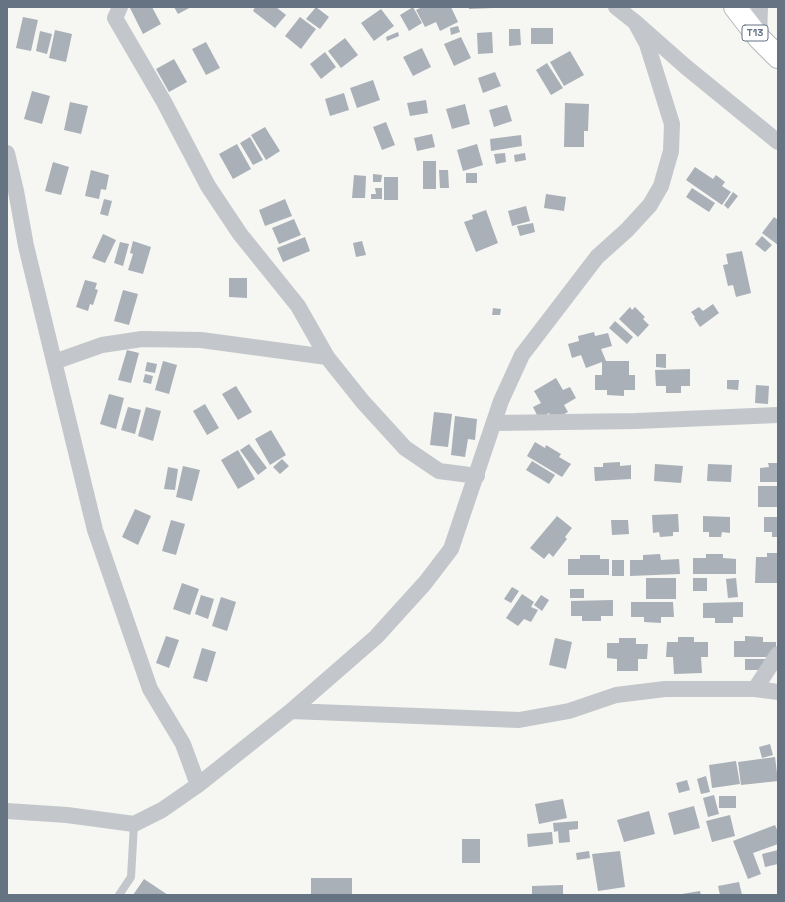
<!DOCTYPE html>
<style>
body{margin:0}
#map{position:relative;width:785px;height:902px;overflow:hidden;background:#f6f6f2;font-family:"Space Grotesk",sans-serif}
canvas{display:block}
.frame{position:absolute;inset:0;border:8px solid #657383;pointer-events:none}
</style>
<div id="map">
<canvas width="785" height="902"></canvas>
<div class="frame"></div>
</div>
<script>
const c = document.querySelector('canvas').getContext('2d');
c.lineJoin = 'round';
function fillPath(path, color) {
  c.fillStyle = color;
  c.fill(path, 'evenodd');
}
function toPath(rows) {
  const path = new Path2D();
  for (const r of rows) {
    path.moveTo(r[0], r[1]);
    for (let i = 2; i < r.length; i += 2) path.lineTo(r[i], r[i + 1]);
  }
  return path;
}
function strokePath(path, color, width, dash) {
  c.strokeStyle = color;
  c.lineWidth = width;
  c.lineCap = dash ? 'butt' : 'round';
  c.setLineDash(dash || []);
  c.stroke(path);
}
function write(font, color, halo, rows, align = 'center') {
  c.font = font + ' "Space Grotesk",sans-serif';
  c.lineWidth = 4;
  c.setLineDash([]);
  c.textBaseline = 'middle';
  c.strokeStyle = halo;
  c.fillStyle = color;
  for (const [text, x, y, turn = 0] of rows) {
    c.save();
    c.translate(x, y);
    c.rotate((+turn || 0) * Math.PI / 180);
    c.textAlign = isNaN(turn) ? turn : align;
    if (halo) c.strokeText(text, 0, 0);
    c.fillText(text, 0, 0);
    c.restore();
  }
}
fillPath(toPath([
 [133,7,152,7,161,24,143,34,130,8],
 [174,7,191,7,178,14],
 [255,7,276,7,286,15,275,28,253,11],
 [316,7,329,17,320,29,306,19],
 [413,7,422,23,409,31,400,15],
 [422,7,451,7,458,22,440,31,436,22,425,27,416,10],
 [469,7,493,7,493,8,469,9],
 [381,9,394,26,374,41,361,23],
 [23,17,38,20,31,51,16,48],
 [300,17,316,29,301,49,285,36],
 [458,26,460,32,451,35,450,28],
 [531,28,553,28,553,44,531,44],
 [509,29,520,29,521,45,509,46],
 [55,30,72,34,66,62,49,58],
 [40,31,52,34,47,54,36,51],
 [398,32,399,36,387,41,386,37],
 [492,32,493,53,478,54,477,33],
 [461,37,471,58,454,66,444,44],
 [345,38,358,55,341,68,328,51],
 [206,42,220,68,206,75,192,49],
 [422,48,431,67,413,76,403,57],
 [570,51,584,75,564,86,550,62],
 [325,52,336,67,321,79,310,64],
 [174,59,187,82,169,92,156,69],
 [547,63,563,88,551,95,536,70],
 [495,72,501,86,483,93,478,78],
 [373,80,380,100,357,108,350,88],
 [32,91,50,96,42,124,24,119],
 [344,93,349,110,330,116,325,99],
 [426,100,428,113,410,116,407,103],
 [70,102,88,106,81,134,64,130],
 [565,103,589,104,588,131,584,131,584,147,564,147],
 [465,104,470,124,452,129,446,109],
 [507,105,512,121,494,127,489,110],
 [386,122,395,145,382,150,373,127],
 [265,127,280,151,266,160,251,135],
 [432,134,435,147,417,151,414,138],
 [521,135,522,146,491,151,490,139],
 [250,137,263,160,253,165,240,143],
 [237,144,251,169,233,179,219,154],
 [477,144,483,165,463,171,457,150],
 [505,153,506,162,496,164,494,154],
 [525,153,526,160,515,162,514,155],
 [423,161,436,161,436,189,423,189],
 [53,162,69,167,61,195,45,191],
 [695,167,713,179,716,175,725,182,722,186,731,192,722,205,686,180],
 [91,170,109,175,106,190,101,189,99,199,85,196],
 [439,170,448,170,449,188,440,188],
 [466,173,477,173,477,183,466,183],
 [373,174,382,175,381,182,373,182],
 [354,175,366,176,365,198,352,198],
 [384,177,398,177,398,200,384,200],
 [375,188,382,188,382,199,371,199,371,194,376,194],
 [692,188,715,203,709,212,686,197],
 [733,192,738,196,728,209,724,205],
 [546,194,566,197,564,211,544,208],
 [104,199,112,201,108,216,100,214],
 [285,199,292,216,265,226,259,210],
 [526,206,530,221,512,226,508,211],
 [486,210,498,243,476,252,464,222,473,219,472,215],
 [774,217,778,220,778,245,762,233],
 [294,219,301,235,279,244,272,228],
 [533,223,535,232,520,236,517,226],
 [103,234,116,240,105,263,92,258],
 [762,236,772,245,765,252,755,244],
 [305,237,310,251,283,262,277,248],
 [133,241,151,247,143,274,128,270,133,254,130,253],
 [362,241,366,255,356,257,353,243],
 [120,242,129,244,123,266,114,263],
 [742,251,751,293,736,297,733,285,728,286,723,265,728,264,726,254],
 [229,278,247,278,247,298,229,297],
 [85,280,97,283,95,289,98,290,93,305,90,304,88,311,76,307],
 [123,290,138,294,129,325,114,321],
 [713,304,719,313,700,327,694,318,695,317,691,312,699,307,703,311],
 [630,307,632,310,635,307,645,317,643,319,649,325,638,337,619,319],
 [493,308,501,309,500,315,492,315],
 [615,321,633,337,627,344,609,328],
 [594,332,595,336,608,333,612,346,601,349,606,361,629,361,629,375,635,375,635,390,624,390,624,396,607,395,607,390,595,390,595,375,602,375,602,362,586,368,581,355,572,358,568,344,579,341,578,336],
 [127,350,139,353,131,383,118,380],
 [656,354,666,354,666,368,656,367],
 [163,361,177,365,169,394,155,390],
 [147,362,157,364,155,373,145,371],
 [690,369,690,386,681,386,681,393,666,393,666,386,656,386,655,370],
 [145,374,153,376,151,384,143,382],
 [556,378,563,390,570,387,576,398,564,405,568,412,553,420,549,413,539,419,533,407,541,403,534,391],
 [727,380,739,380,738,390,727,389],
 [756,385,769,386,768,404,755,403],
 [236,386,252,412,238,420,222,394],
 [109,394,124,398,116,429,100,424],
 [205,404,219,428,207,435,193,411],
 [128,407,141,410,135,434,121,430],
 [146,407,161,411,153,441,138,436],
 [434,412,452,414,448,447,430,445],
 [455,416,477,419,475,440,468,439,465,457,451,455],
 [271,430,286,455,270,465,255,439],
 [535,442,545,448,546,445,561,454,559,457,571,464,562,477,527,456],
 [249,444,267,468,258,475,240,450],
 [238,450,255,479,238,489,221,460],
 [282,459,289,466,280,474,273,467],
 [532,461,555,475,549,484,526,470],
 [620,462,620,466,631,465,631,479,595,481,594,467,603,467,603,463],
 [768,463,778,463,778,482,760,482,760,468,769,467],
 [655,464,683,466,681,483,654,481],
 [708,464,732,465,731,482,707,481],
 [183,466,200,470,192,501,176,497],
 [168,467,178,469,175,490,164,489],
 [758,486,778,486,778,507,758,507],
 [135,509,151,516,138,545,122,537],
 [678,514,679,532,673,532,673,536,660,537,659,532,653,533,652,515],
 [557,516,572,528,565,537,567,539,553,557,549,553,544,559,530,548],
 [703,516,730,517,730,533,722,532,721,537,709,537,709,532,703,532],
 [764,517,778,517,778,537,772,537,772,532,764,532],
 [171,520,185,524,176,555,162,551],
 [611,520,628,520,629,534,612,535],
 [767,553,778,553,778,583,755,583,756,557,767,557],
 [660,554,661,560,679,559,680,574,630,576,630,560,643,560,643,555],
 [706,554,723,554,723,558,736,559,736,574,693,574,693,558,706,558],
 [580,555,600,555,600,559,609,559,609,575,568,575,568,559,580,559],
 [612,560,624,560,624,576,612,576],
 [646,578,676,578,676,599,646,599],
 [693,578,707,578,707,591,693,591],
 [736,578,738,597,728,598,726,579],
 [182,583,199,589,190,615,173,609],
 [512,587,519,591,511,603,504,599],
 [570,589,584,589,584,598,570,598],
 [522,594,534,602,531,607,538,610,531,622,524,619,518,626,506,618],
 [201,595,214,599,208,619,195,614],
 [541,595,549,600,542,611,534,605],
 [221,597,236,602,227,631,212,626],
 [613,600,613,616,601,616,601,621,582,621,582,616,571,616,571,601],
 [631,602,673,602,674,617,661,617,661,623,644,622,644,617,631,617],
 [743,602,743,617,733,617,733,623,715,623,715,618,703,618,703,603],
 [166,636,179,640,169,668,156,663],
 [745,636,763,637,763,642,776,642,776,657,734,657,734,641,745,641],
 [678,637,694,637,694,642,708,642,708,657,701,657,702,673,674,674,673,657,666,657,667,642,678,642],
 [555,638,572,642,566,669,549,665],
 [619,638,636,638,636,644,648,644,647,659,638,659,638,671,617,671,617,659,607,658,607,643,619,643],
 [202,648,216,652,207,682,193,678],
 [745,659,767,659,767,670,745,670],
 [770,744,773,755,762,758,759,747],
 [775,757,778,781,741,785,738,762],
 [736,761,740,784,712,788,709,765],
 [706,776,710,792,701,794,697,779],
 [687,780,690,790,679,793,676,783],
 [714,795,719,814,708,817,703,798],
 [719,796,736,796,736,808,719,808],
 [563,799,567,818,539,824,535,804],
 [694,806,700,828,674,835,668,813],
 [649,811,655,834,624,842,617,820],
 [730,815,735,836,712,842,706,821],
 [578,821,578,829,569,830,570,842,559,843,558,831,554,832,553,823],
 [775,825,778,832,778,844,753,853,761,874,748,879,733,841],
 [552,832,553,844,528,847,527,834],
 [462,839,480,839,480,863,462,863],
 [778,850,778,864,765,867,762,854],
 [589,851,590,858,577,860,576,853],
 [620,851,625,887,598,891,592,854],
 [311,878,352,878,352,895,311,895],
 [144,879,168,895,133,895],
 [739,882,742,895,720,895,718,886],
 [563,885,563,895,532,895,532,886],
 [700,891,701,895,682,895,682,894]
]), '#a9b0b7');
const trunk = toPath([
 [735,7,759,38,778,57]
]);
strokePath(trunk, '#b4b7ba', 24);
strokePath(toPath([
 [119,895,131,877,134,824]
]), '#c3c6ca', 8);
strokePath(toPath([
 [120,7,115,18,164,102,208,186,240,234,298,306,327,357,363,402,405,448,439,471,477,476],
 [616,7,635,22,686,67,778,142],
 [759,38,760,7],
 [7,153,16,191,26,246,95,530,150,689,183,744,198,785],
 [54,362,102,345,142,339,201,340,327,357],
 [494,423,636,421,778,415],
 [755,689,778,654],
 [291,711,519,720,569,711,616,695,665,689,755,689,778,692],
 [7,811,67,815,134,824,162,810,198,785,291,711,376,637,425,583,451,549,501,401,522,355,597,257,627,230,650,205,661,186,671,151,672,124,647,44,635,22]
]), '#c3c6ca', 16);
strokePath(trunk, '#fff', 22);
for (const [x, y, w] of [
 [755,33,26]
]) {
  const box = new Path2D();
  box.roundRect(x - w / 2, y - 8, w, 16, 3);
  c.fillStyle = '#fff';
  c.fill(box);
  strokePath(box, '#657383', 1);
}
write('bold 10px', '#657383', null, [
 ["T13",755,33]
]);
</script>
